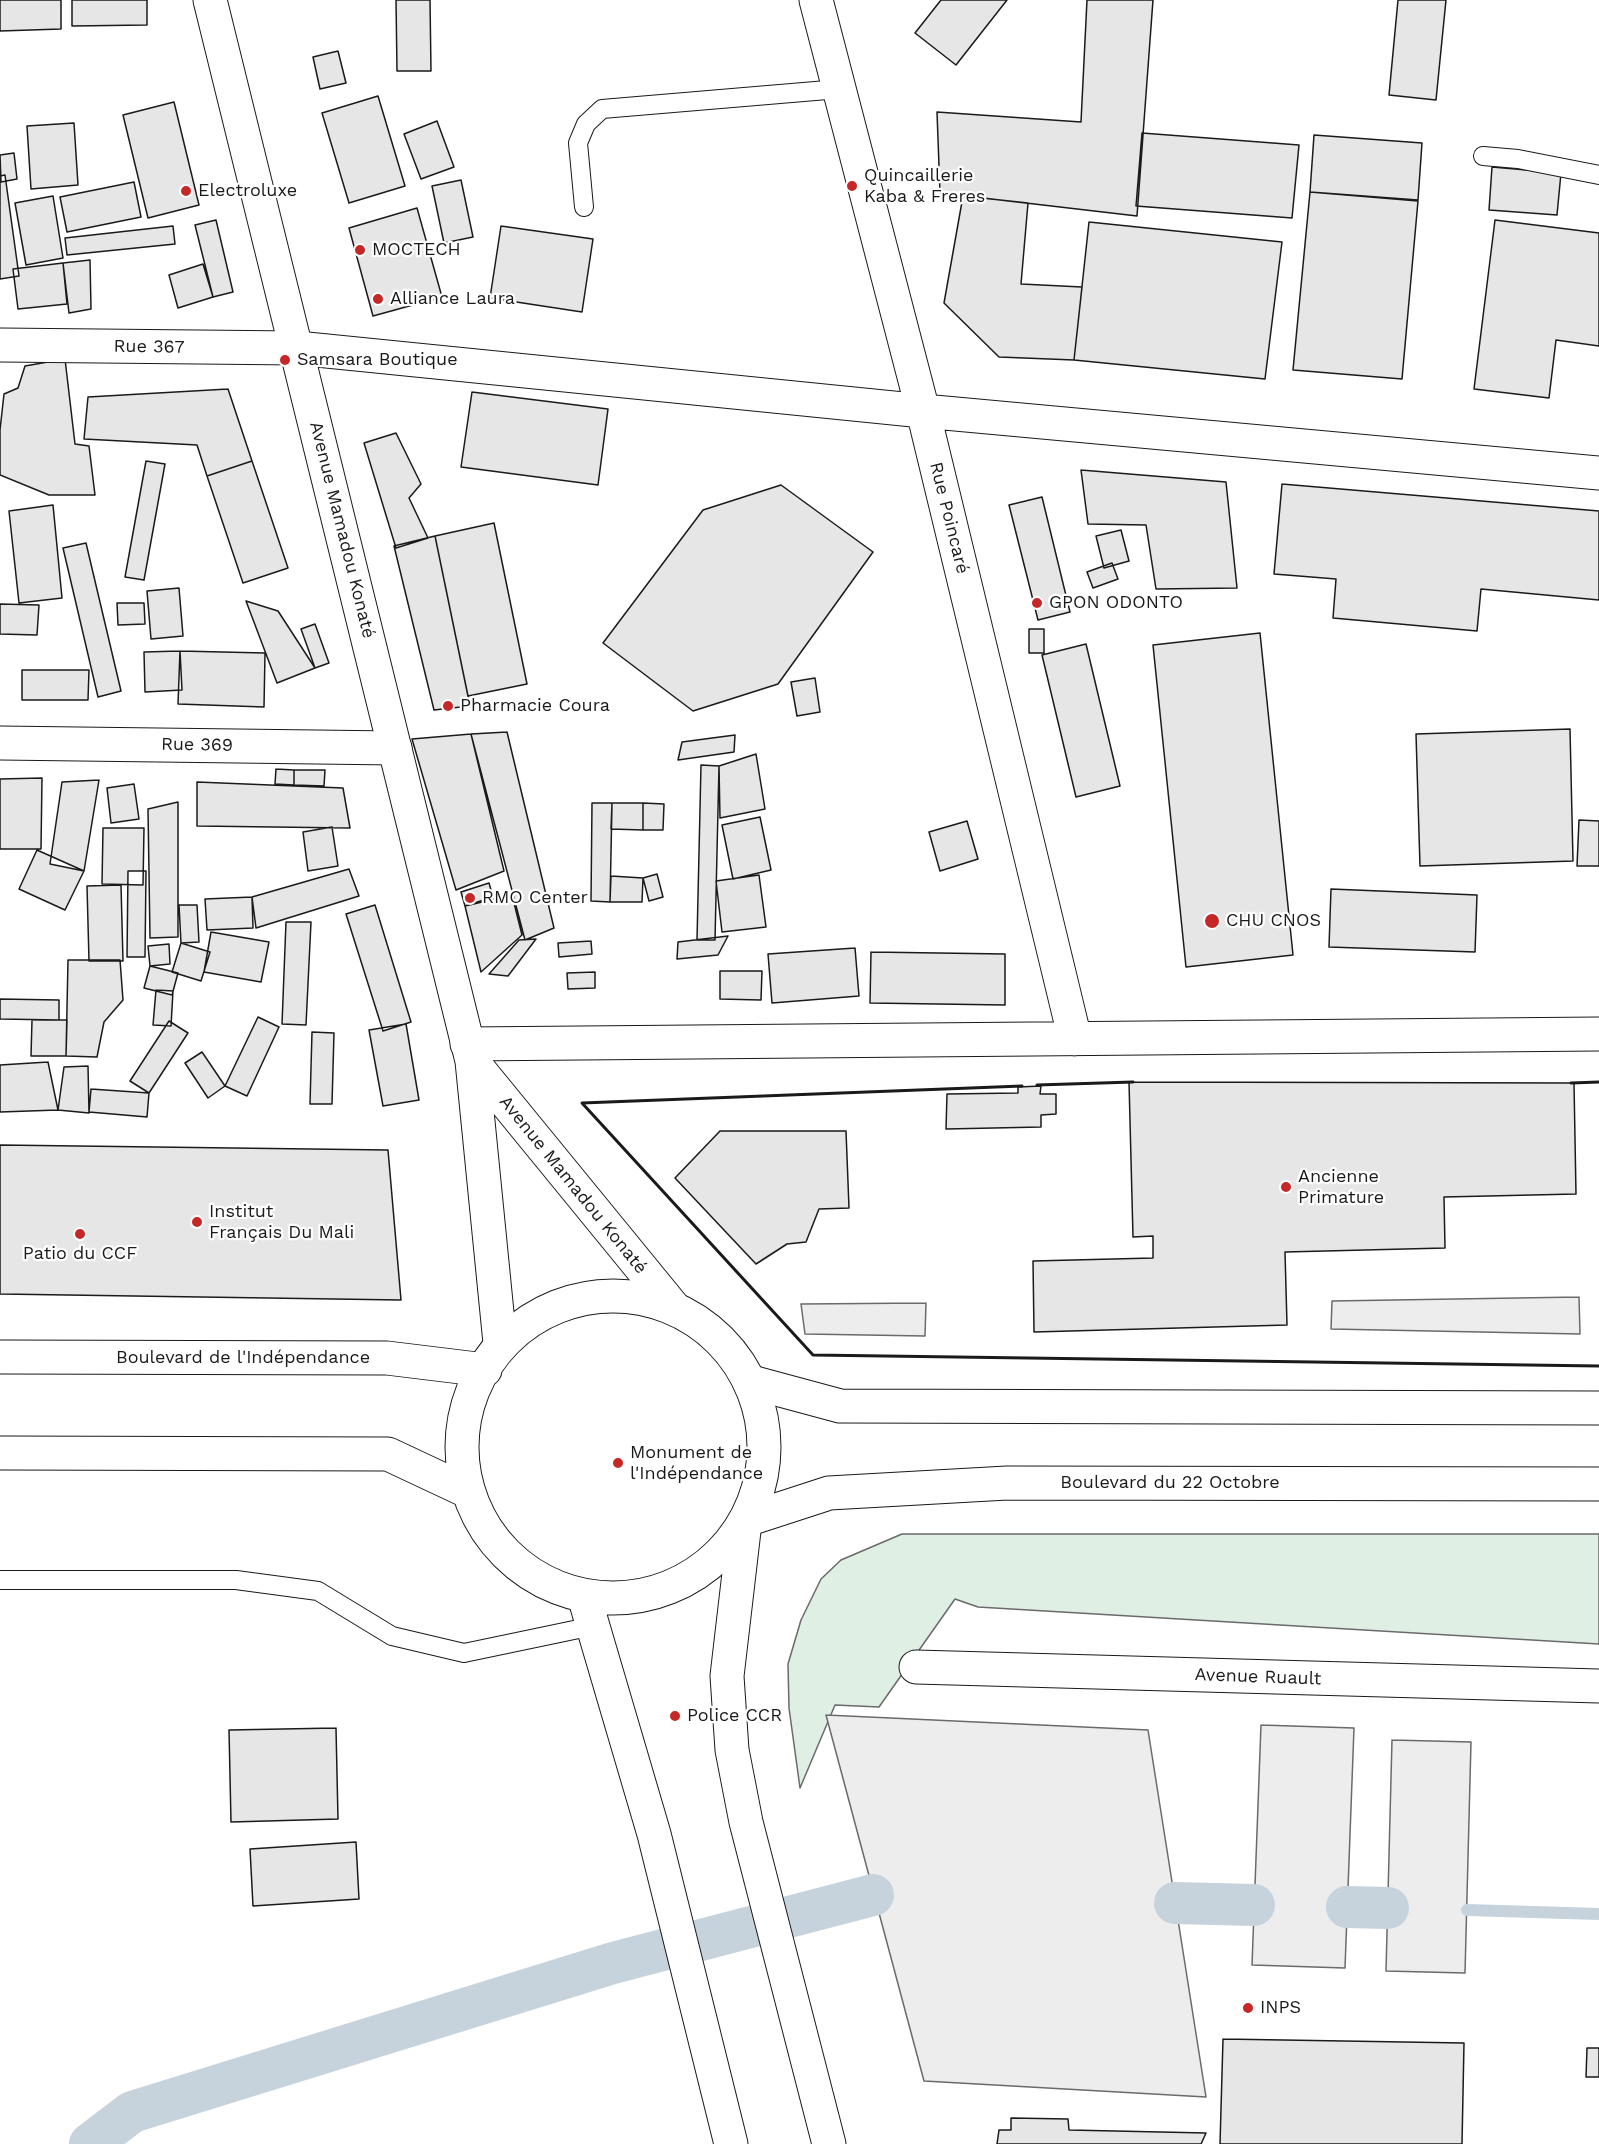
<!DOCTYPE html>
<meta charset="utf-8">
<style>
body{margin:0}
canvas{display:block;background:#fff}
</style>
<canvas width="1599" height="2144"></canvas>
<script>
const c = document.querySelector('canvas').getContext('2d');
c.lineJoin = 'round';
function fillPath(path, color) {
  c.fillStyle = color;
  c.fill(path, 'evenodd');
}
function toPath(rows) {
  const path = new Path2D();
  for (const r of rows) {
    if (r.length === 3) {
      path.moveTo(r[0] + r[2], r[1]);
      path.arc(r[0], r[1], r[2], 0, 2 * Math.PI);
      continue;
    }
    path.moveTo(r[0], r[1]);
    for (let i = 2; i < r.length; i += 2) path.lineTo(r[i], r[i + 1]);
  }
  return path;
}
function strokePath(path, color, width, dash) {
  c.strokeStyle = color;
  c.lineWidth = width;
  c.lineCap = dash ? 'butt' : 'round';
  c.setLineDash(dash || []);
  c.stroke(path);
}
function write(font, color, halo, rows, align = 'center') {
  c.font = font + ' "Work Sans",sans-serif';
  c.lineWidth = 4.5;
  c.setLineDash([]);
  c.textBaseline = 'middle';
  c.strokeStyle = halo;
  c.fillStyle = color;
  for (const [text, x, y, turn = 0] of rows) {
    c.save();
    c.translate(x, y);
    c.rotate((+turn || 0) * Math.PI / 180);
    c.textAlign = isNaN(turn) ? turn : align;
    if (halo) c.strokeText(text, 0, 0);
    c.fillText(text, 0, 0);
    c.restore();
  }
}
const green = toPath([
 [902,1534,1599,1534,1599,1644,978,1607,955,1599,879,1707,835,1705,800,1788,789,1708,788,1664,801,1620,821,1579,841,1560,902,1534]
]);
fillPath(green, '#e0efe3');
strokePath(green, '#6a6a6a', 1.5);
const parking = toPath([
 [1579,1297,1580,1334,1331,1329,1332,1301,1579,1297],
 [926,1303,925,1336,805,1334,801,1304,926,1303],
 [826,1715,1148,1730,1206,2097,924,2081,826,1715],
 [1261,1725,1354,1728,1345,1968,1252,1965,1261,1725],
 [1392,1740,1471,1742,1465,1973,1386,1971,1392,1740]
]);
fillPath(parking, '#ededed');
strokePath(parking, '#6a6a6a', 1.5);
strokePath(toPath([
 [1467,1910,1599,1914]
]), '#c6d2dc', 12);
strokePath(toPath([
 [1175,1903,1254,1905],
 [1347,1907,1388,1908],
 [90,2144,132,2112,613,1963,873,1895]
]), '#c6d2dc', 42);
const building = toPath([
 [0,0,61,0,61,29,0,31,0,0],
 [72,0,147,0,147,25,72,26,72,0],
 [396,0,430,0,431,71,397,71,396,0],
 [941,0,1007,0,956,65,915,33,941,0],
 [1087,0,1153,0,1137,216,940,193,937,112,1081,122,1087,0],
 [1398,0,1446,0,1436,100,1389,95,1398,0],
 [338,51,346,83,320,89,313,57,338,51],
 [378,96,405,186,349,203,322,113,378,96],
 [174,102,199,205,148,218,123,115,174,102],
 [437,121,454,167,421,179,404,134,437,121],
 [74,123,78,185,31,189,27,126,74,123],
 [1142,133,1299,145,1292,218,1136,206,1142,133],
 [1314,135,1422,143,1418,200,1310,192,1314,135],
 [14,153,17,179,1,182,0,155,14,153],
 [1492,167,1561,173,1557,215,1489,210,1492,167],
 [5,175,19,276,0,279,0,176,5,175],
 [461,180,473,237,444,243,432,186,461,180],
 [134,182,141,217,67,232,60,197,134,182],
 [1310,192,1418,201,1402,379,1293,370,1310,192],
 [53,196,63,258,26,265,15,203,53,196],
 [963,196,1028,203,1021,284,1082,287,1074,360,999,357,944,303,963,196],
 [417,208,442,297,373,316,349,228,417,208],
 [216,220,233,292,213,297,195,225,216,220],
 [1495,220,1599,233,1599,346,1556,340,1549,398,1474,389,1495,220],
 [1089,222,1282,242,1265,379,1074,360,1089,222],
 [173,226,175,244,67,255,65,238,173,226],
 [501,226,593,239,582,312,490,298,501,226],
 [90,260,91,309,69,313,63,263,90,260],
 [63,263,67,304,18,309,13,269,63,263],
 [203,264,213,297,178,308,169,275,203,264],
 [65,359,75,444,89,446,95,495,49,495,0,475,0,430,4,394,18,388,25,366,65,359],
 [228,389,252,461,207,476,197,445,84,439,88,397,228,389],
 [472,392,608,409,598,485,461,467,472,392],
 [396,433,421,484,409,498,428,538,396,548,364,443,396,433],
 [146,461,165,464,144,580,125,577,146,461],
 [252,461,288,568,243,583,207,476,252,461],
 [1081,470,1226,482,1237,588,1156,589,1146,525,1088,524,1081,470],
 [1282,484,1599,511,1599,600,1481,589,1477,631,1333,618,1336,579,1274,574,1282,484],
 [781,485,873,552,778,684,693,711,603,643,703,510,781,485],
 [1042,497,1070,612,1038,620,1009,505,1042,497],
 [53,505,62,598,19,603,9,511,53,505],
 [494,523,527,684,468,696,435,536,494,523],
 [1121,530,1129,561,1104,568,1096,536,1121,530],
 [435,536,470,706,434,710,394,546,435,536],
 [86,543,121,691,98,697,63,548,86,543],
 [1112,563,1118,579,1093,588,1087,572,1112,563],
 [179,588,183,636,151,639,147,591,179,588],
 [246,601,278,611,315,668,277,683,246,601],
 [117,603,144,603,145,624,118,625,117,603],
 [0,604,39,605,37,635,0,634,0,604],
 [315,624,329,663,315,668,301,629,315,624],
 [1029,629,1044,629,1044,653,1029,653,1029,629],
 [1260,633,1293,955,1186,967,1153,645,1260,633],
 [1086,644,1120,786,1076,797,1042,655,1086,644],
 [180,651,265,653,264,707,178,704,180,651],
 [180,651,182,690,145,692,144,652,180,651],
 [22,670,89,670,88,700,22,700,22,670],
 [815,678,820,712,797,716,791,682,815,678],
 [1570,729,1573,861,1420,866,1416,734,1570,729],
 [507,732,554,928,525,940,471,734,507,732],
 [471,734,504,871,456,890,412,739,471,734],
 [735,735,734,752,678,760,682,742,735,735],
 [756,754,765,809,720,818,719,766,756,754],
 [701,765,719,766,715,940,697,940,701,765],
 [276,769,294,770,294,785,275,784,276,769],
 [294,770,325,770,324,786,294,785,294,770],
 [42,778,41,849,0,849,0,779,42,778],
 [99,780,84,871,50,864,62,782,99,780],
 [197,782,343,788,350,828,197,826,197,782],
 [134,784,139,819,111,823,107,788,134,784],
 [178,802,178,937,150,938,148,809,178,802],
 [592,803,612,803,610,902,591,901,592,803],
 [612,803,643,803,643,830,611,829,612,803],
 [643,803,664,804,663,830,643,830,643,803],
 [760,817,771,870,733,879,722,825,760,817],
 [1579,820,1599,821,1599,866,1577,866,1579,820],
 [967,821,978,859,940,871,929,832,967,821],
 [332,827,338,866,308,871,303,832,332,827],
 [103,828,144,828,143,885,102,884,103,828],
 [37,850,84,871,65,910,19,889,37,850],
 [349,869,359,896,256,928,252,897,349,869],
 [128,871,146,871,145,957,127,957,128,871],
 [657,874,663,897,649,901,643,878,657,874],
 [759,875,766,927,722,932,716,881,759,875],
 [611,876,643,878,642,902,610,902,611,876],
 [489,883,493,897,465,906,461,892,489,883],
 [121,885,123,961,89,961,87,886,121,885],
 [1331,889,1477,895,1475,952,1329,947,1331,889],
 [512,895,522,935,481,972,465,906,512,895],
 [252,897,253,928,207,930,205,899,252,897],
 [179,905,197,905,199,942,181,943,179,905],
 [375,905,411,1022,383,1031,346,914,375,905],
 [286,922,311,922,306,1025,282,1024,286,922],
 [211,932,269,942,261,982,204,972,211,932],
 [728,936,718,955,677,959,678,942,728,936],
 [536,939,508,976,489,974,519,940,536,939],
 [591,941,592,954,559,957,558,943,591,941],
 [181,943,210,952,201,981,172,972,181,943],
 [169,944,170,964,150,966,148,946,169,944],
 [855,948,859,996,772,1003,768,954,855,948],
 [871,952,1005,954,1005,1005,870,1003,871,952],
 [68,960,120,960,123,1000,104,1022,97,1057,66,1056,68,960],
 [150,966,178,973,172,995,144,988,150,966],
 [720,971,762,971,761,1000,720,999,720,971],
 [595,972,595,988,568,989,567,973,595,972],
 [156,990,173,991,171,1026,153,1025,156,990],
 [0,999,59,1000,59,1020,0,1019,0,999],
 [258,1017,279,1027,247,1096,225,1086,258,1017],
 [32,1020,67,1020,66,1056,31,1056,32,1020],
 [169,1021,188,1033,149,1093,130,1081,169,1021],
 [406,1024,419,1100,383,1106,369,1030,406,1024],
 [312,1032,334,1033,332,1104,310,1104,312,1032],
 [202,1052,225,1086,208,1098,185,1063,202,1052],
 [48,1062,58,1110,0,1112,0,1065,48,1062],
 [88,1066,89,1113,58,1110,64,1067,88,1066],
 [1129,1082,1574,1083,1576,1194,1444,1197,1445,1248,1285,1252,1287,1325,1034,1332,1033,1261,1153,1258,1153,1236,1133,1237,1129,1082],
 [1041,1086,1040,1094,1056,1094,1056,1114,1041,1115,1041,1127,946,1129,947,1094,1018,1093,1018,1087,1041,1086],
 [91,1089,149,1093,147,1117,89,1112,91,1089],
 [720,1131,846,1131,849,1208,819,1209,806,1242,787,1244,756,1264,675,1178,720,1131],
 [0,1145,388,1150,401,1300,0,1294,0,1145],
 [336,1728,338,1819,231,1822,229,1730,336,1728],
 [356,1842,359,1899,253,1906,250,1849,356,1842],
 [1223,2039,1464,2043,1462,2144,1220,2144,1223,2039],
 [1587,2048,1599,2048,1599,2077,1586,2077,1587,2048],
 [1011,2118,1068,2119,1069,2130,1206,2133,1201,2144,997,2144,999,2130,1011,2130,1011,2118]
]);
fillPath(building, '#e6e6e6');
strokePath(building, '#1a1a1a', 1.5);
const service = toPath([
 [1483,156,1518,159,1599,175],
 [584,207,578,143,586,124,602,109,839,89],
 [0,1580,236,1580,318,1591,392,1636,464,1653,593,1626]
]);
const minor = toPath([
 [816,0,923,411,1075,1039],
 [0,345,297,348,923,411,1599,473],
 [0,743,395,748],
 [467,1044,1599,1034],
 [916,1667,1599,1686]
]);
const secondary = toPath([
 [210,0,472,1061,500,1343],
 [472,1061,674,1308],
 [751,1382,840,1406,1599,1408],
 [746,1520,829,1493,1007,1483,1599,1484]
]);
const trunk = toPath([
 [613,1447,151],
 [0,1357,387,1358,485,1370],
 [0,1453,388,1454,469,1492],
 [745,1522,727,1676,732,1750,746,1822,829,2144],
 [584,1596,654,1834,731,2144]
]);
strokePath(service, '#1a1a1a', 20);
strokePath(minor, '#1a1a1a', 35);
strokePath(secondary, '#1a1a1a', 35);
strokePath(trunk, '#1a1a1a', 35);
strokePath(service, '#fff', 18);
strokePath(minor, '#fff', 33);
strokePath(secondary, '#fff', 33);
strokePath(trunk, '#fff', 33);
strokePath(toPath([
 [1571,1083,1599,1082],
 [1037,1085,1133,1082],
 [1022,1086,582,1103,813,1355,1599,1366]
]), '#1a1a1a', 3);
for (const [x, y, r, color] of [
 [852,186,6,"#c62828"],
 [186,191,6,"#c62828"],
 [360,250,6,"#c62828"],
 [378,299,6,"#c62828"],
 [285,360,6,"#c62828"],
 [1037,603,6,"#c62828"],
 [448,706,6,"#c62828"],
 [470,898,6,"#c62828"],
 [1212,921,8,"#c62828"],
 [1286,1187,6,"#c62828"],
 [197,1222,6,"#c62828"],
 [80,1234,6,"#c62828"],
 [618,1463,6,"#c62828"],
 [675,1716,6,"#c62828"],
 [1248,2008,6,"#c62828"]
]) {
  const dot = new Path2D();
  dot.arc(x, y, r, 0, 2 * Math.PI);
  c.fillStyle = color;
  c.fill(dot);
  strokePath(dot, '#fff', 2);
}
write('18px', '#1a1a1a', '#fff', [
 ["Quincaillerie",864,176],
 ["Kaba & Freres",864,197],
 ["Electroluxe",198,191],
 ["MOCTECH",372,250],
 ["Alliance Laura",390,299],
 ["Samsara Boutique",297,360],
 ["GPON ODONTO",1049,603],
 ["Pharmacie Coura",460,706],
 ["RMO Center",482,898],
 ["CHU CNOS",1226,921],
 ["Ancienne",1298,1177],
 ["Primature",1298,1198],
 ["Institut",209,1212],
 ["Français Du Mali",209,1233],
 ["Patio du CCF",80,1254,"center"],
 ["Monument de",630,1453],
 ["l'Indépendance",630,1474],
 ["Police CCR",687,1716],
 ["INPS",1260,2008]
], 'left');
write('18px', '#1a1a1a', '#fff', [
 ["Rue 367",149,347,1],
 ["Rue Poincaré",949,518,76],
 ["Avenue Mamadou Konaté",342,530,76],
 ["Rue 369",197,745,1],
 ["Avenue Mamadou Konaté",573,1185,51],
 ["Boulevard de l'Indépendance",243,1358],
 ["Boulevard du 22 Octobre",1170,1483],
 ["Avenue Ruault",1258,1677,2]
]);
</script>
